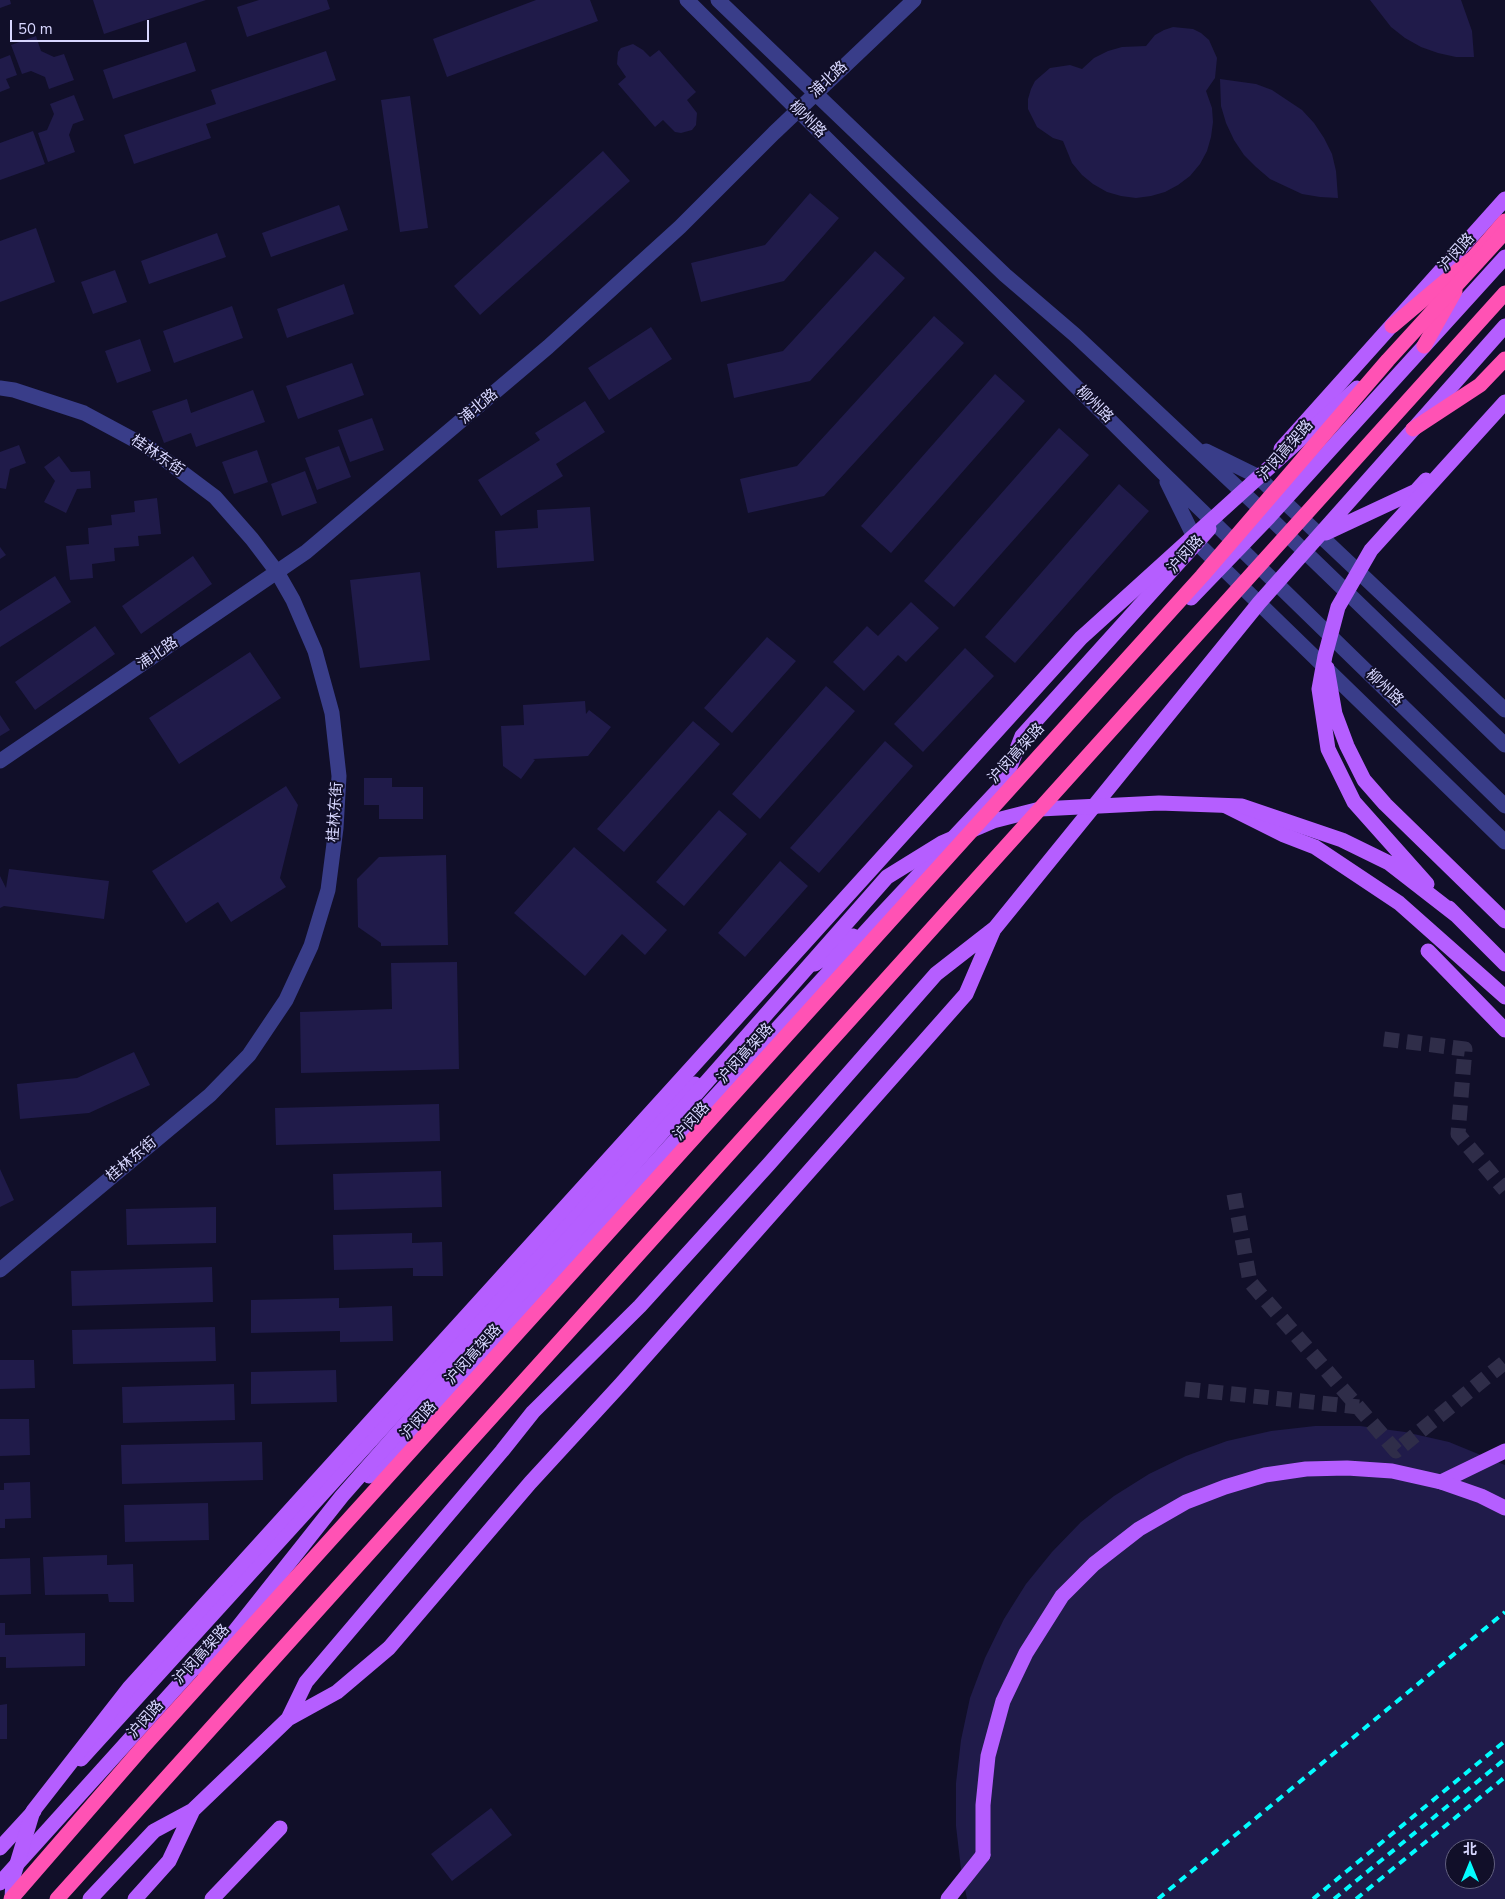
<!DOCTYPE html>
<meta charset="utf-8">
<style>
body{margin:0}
#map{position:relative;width:1505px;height:1899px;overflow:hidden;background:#110f29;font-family:"Nunito Sans","Noto Sans SC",sans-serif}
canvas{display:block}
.north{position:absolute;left:1445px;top:1839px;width:50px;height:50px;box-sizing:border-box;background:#110f29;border:1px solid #615f7f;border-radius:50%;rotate:0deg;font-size:14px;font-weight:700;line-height:20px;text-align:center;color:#d8d7ff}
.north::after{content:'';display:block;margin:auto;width:18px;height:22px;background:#03fcff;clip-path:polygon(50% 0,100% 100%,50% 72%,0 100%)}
.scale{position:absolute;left:10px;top:20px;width:139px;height:22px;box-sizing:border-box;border:2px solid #d8d7ff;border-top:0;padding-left:6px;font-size:15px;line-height:18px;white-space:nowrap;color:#d8d7ff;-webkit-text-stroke:4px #110f29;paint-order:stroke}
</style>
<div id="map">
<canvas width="1505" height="1899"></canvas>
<div class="north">北</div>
<div class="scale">50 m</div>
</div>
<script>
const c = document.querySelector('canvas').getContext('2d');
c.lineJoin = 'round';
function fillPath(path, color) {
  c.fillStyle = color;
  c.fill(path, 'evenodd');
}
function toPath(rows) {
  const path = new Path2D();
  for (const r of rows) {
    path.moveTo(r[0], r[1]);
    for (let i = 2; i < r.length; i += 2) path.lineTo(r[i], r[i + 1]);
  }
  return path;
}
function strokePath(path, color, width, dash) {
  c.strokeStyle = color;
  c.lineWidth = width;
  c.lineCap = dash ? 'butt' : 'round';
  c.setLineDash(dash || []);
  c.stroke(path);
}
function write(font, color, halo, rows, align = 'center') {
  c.font = font + ' "Nunito Sans","Noto Sans SC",sans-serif';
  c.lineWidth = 4;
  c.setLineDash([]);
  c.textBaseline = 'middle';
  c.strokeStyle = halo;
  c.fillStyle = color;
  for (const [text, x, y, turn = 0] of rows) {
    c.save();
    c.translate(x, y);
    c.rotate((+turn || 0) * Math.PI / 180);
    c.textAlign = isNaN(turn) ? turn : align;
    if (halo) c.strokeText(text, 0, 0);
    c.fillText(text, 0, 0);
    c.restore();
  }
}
fillPath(toPath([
 [0,0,10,0,11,4,0,8],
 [93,0,206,0,104,34],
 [259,0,327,0,330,9,247,37,237,7],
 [536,0,590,0,598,21,447,77,433,39],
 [1370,0,1461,0,1472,31,1474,57,1456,57,1438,53,1421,47,1405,38,1391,27],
 [1173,27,1193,29,1201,33,1209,40,1217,58,1215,78,1206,91,1212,108,1213,122,1211,137,1207,151,1200,164,1190,176,1178,185,1165,192,1151,196,1136,198,1121,196,1107,192,1093,184,1082,175,1072,163,1063,141,1053,138,1037,127,1028,109,1028,99,1031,89,1035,81,1050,68,1070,65,1082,69,1094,58,1108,51,1122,47,1146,46,1155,35,1164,30],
 [36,36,41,51,54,57,64,54,74,80,49,89,45,77,31,71,22,74,11,45],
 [186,42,196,71,113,99,103,70],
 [633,44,643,50,650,57,659,50,696,92,687,100,697,113,696,125,692,130,681,133,675,132,663,120,655,127,618,84,626,77,617,64,618,52,621,48],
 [326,51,336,80,206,124,211,138,134,164,124,135,216,104,211,90],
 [10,55,17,75,6,79,10,88,0,92,0,59],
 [1220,79,1256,84,1272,90,1302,110,1314,123,1324,138,1332,154,1336,171,1338,198,1320,197,1302,194,1270,179,1256,167,1244,155,1234,140,1226,123,1221,106],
 [74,95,84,120,73,124,69,135,75,152,48,162,38,133,47,130,54,114,50,104],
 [410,96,428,228,400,232,381,100],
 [33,131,45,164,0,180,0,143],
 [603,151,630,181,480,315,454,286],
 [810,193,839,218,784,281,701,302,691,263,765,245],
 [339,205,348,230,271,257,262,233],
 [36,228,55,282,0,302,0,241],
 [217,233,226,257,149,284,141,261],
 [875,251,905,278,810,381,734,398,727,364,783,351],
 [115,270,127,302,93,314,81,282],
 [344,284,354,314,287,338,277,309],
 [232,306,243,338,174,363,163,331],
 [934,316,964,343,824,496,748,513,740,479,797,466],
 [651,327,672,359,609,400,588,368],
 [140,339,151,371,117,383,105,351],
 [352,363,364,395,298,419,286,386],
 [995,374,1025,401,891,553,861,526],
 [253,390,265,422,196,447,191,433,164,443,152,411,187,399,191,413],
 [585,401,605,432,556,464,563,476,501,516,478,480,540,440,535,433],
 [372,418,384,450,350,462,338,430],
 [1059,428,1089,455,954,607,924,581],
 [19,445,26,463,10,469,6,489,0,488,0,452],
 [339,446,351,477,317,490,305,458],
 [257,450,268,482,234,494,222,462],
 [59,456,71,472,90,471,91,488,77,489,66,513,44,502,55,481,44,467],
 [305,471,317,503,282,516,271,484],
 [1119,484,1149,511,1015,663,985,637],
 [157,498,161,534,138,536,139,546,114,548,115,561,92,564,93,578,70,580,66,546,89,544,88,528,112,525,111,515,135,512,134,501],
 [590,507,594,561,497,568,495,531,538,528,537,510],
 [0,547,6,555,0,559],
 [193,556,212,584,141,634,122,606],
 [420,572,430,660,360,668,350,580],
 [55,576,71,602,0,647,0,611],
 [911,602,939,628,906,662,898,655,864,691,833,662,867,626,878,636],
 [95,626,115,654,35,710,15,682],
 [767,637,796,661,732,733,704,708],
 [965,648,994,676,923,752,894,724],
 [250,652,281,698,179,764,149,718],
 [826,686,855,711,760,819,732,794],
 [585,701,586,714,589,710,611,727,588,756,533,759,535,760,521,779,503,766,501,726,524,725,523,705],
 [0,715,10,730,0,736],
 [693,721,720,744,624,852,597,829],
 [885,741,913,766,819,873,790,848],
 [364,778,392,778,392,787,423,787,423,819,379,819,379,805,364,805],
 [286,786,298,805,280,878,286,887,231,922,218,902,186,923,152,871],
 [719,810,747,834,684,906,656,882],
 [574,847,667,930,645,955,622,934,585,976,514,913],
 [446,855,448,945,381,946,381,943,358,927,357,879,379,857],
 [780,861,808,886,745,957,718,933],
 [9,869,109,881,104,919,4,906,0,908,0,876,6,888],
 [457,962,459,1069,301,1073,300,1012,392,1009,391,963],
 [134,1052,150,1085,89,1113,20,1119,17,1084,77,1078],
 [439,1104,440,1141,276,1145,275,1108],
 [0,1169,14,1200,0,1207],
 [441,1171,442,1207,334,1210,333,1174],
 [216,1207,216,1243,127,1245,126,1209],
 [412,1233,412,1243,442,1242,443,1276,413,1276,413,1268,334,1270,333,1235],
 [212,1267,213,1302,72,1306,71,1271],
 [339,1298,339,1308,392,1306,393,1341,340,1342,340,1331,251,1333,251,1300],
 [215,1327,216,1361,73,1364,72,1330],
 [0,1360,34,1360,35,1388,0,1389],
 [336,1370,337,1402,251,1404,251,1372],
 [234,1384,235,1420,123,1423,122,1387],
 [0,1419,29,1419,30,1455,0,1456],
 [1315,1426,1360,1426,1405,1432,1449,1442,1505,1465,1505,1899,967,1899,961,1869,956,1826,956,1783,961,1740,970,1698,985,1658,1004,1619,1026,1584,1052,1552,1081,1522,1114,1496,1149,1474,1186,1456,1227,1441,1271,1431],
 [1455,1849,1485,1849,1485,1879,1455,1879],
 [262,1442,263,1480,122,1484,121,1445],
 [30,1482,31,1518,5,1519,5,1528,0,1528,0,1490,4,1490,4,1483],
 [208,1503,209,1540,125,1542,124,1505],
 [107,1555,107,1565,133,1564,134,1602,109,1602,108,1594,45,1595,43,1557],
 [30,1558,31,1594,0,1595,0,1559],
 [0,1623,5,1623,5,1635,85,1633,85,1666,6,1668,6,1657,0,1657],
 [7,1704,7,1739,0,1739,0,1705],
 [491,1808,512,1835,452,1881,431,1854]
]), '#201b4a');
strokePath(toPath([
 [1384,1039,1465,1049,1458,1134,1505,1190],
 [1234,1194,1250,1282,1396,1451,1505,1362],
 [1185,1389,1359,1407]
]), '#2f2d49', 15, [15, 8]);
strokePath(toPath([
 [687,0,1162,472,1505,806],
 [718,0,1005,275,1075,335,1269,517,1505,745],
 [0,388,14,390,84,413,151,449,215,497,252,539,277,572,293,600,315,651,332,713,339,776,336,828,328,890,311,946,286,1000,249,1055,210,1095,0,1270],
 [1206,451,1257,476,1505,710],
 [1167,482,1197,543,1505,842],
 [0,761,306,552,548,347,680,227,774,133,914,0]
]), '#393d89', 15);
strokePath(toPath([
 [1281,449,1505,199],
 [1326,533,1416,491,1426,480],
 [1191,598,1269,517,1505,257],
 [1226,806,1284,835,1315,847,1399,903,1505,997],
 [1428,951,1505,1030],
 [815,964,853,936],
 [369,1476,880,916,1003,785,1022,736,1209,529],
 [1441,1482,1505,1451],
 [288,1719,306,1682,502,1451,533,1412,640,1306,769,1164,936,974,995,928,1259,603,1505,326],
 [81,1759,695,1084],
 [0,1848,34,1811],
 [0,1883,222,1637],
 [90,1899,154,1831,193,1810,288,1719,337,1692,389,1648,530,1483,621,1384,966,994,994,929],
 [135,1899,169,1861,193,1810],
 [212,1899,280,1828],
 [948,1899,983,1855]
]), '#b55eff', 15);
strokePath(toPath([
 [1392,326,1474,257,1505,221],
 [1424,346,1455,291],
 [1413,429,1480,385,1505,359]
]), '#ff52b4', 15);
strokePath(toPath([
 [1158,1899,1505,1612],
 [1313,1899,1505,1741],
 [1334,1899,1505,1759],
 [1356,1899,1505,1777]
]), '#03fcff', 4, [8, 6]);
strokePath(toPath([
 [1327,668,1335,714,1347,746,1364,780,1385,804,1505,921],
 [1427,884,1354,802,1328,749,1319,689,1325,656,1338,607,1371,550,1505,402],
 [1449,908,1505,964],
 [204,1670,342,1496,887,877,942,843,993,821,1040,809,1159,803,1242,806,1342,840,1389,863,1456,915],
 [983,1855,983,1805,988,1756,1003,1701,1026,1653,1062,1596,1094,1564,1139,1529,1186,1502,1225,1487,1265,1475,1306,1469,1347,1468,1392,1471,1441,1482,1481,1496,1505,1508],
 [12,1899,13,1877,33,1811,129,1688,1081,638,1357,388]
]), '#b55eff', 15);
strokePath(toPath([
 [11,1899,142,1748,1202,576,1388,360,1505,232],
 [57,1899,1505,293]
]), '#ff52b4', 15);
write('15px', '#d8d7ff', '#110f29', [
 ["浦北路",829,80,-43],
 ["柳州路",807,120,45],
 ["沪闵路",1457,253,-48],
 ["柳州路",1094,405,45],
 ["浦北路",479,407,-40],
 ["沪闵高架路",1286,451,-49],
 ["桂林东街",157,456,34],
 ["沪闵路",1186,555,-48],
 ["浦北路",158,654,-34],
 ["柳州路",1384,688,44],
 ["沪闵高架路",1017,754,-48],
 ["桂林东街",336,812,-86],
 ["沪闵高架路",746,1054,-48],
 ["沪闵路",692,1122,-48],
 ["桂林东街",132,1160,-40],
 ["沪闵高架路",474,1355,-48],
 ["沪闵路",419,1421,-48],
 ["沪闵高架路",202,1655,-48],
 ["沪闵路",146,1720,-48]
]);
</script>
